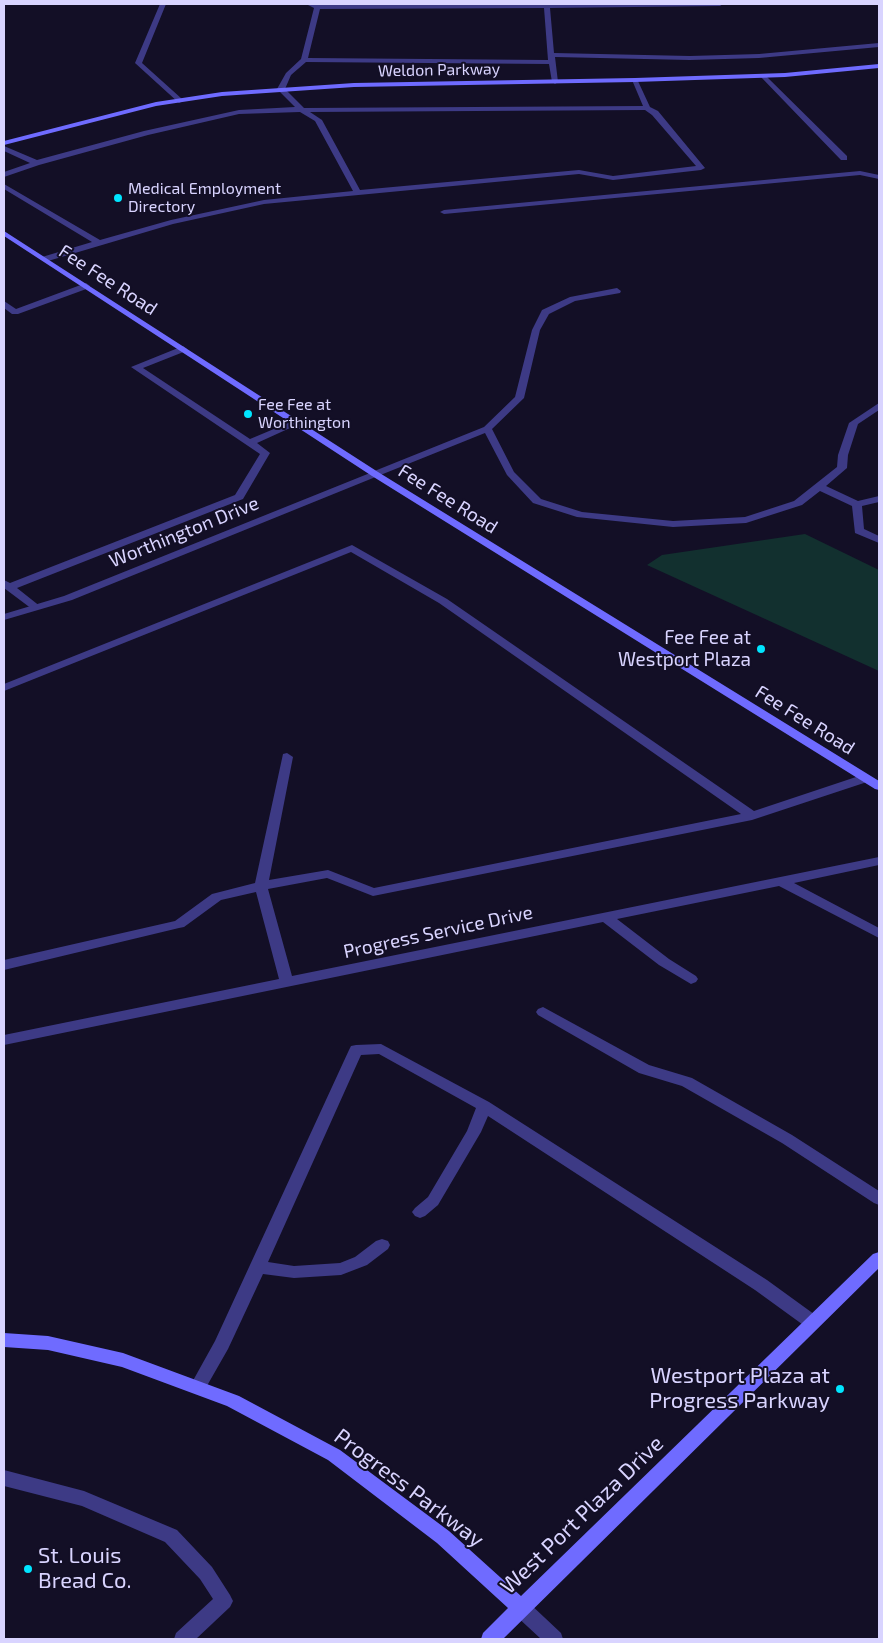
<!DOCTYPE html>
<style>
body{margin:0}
#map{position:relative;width:883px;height:1643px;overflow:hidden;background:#130f26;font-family:"Exo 2",sans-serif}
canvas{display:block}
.frame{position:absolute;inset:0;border:5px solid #d9d4ff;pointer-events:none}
</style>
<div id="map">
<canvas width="883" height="1643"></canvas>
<div class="frame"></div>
</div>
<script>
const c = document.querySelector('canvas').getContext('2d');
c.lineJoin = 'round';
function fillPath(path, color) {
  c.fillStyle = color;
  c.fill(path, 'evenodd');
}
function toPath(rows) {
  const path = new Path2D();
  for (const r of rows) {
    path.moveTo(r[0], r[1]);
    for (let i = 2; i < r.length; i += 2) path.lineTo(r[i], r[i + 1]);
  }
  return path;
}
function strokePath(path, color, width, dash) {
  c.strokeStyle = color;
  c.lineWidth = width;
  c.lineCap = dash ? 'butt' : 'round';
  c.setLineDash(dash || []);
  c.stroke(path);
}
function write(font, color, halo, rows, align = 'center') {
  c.font = font + ' "Exo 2",sans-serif';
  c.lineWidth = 4;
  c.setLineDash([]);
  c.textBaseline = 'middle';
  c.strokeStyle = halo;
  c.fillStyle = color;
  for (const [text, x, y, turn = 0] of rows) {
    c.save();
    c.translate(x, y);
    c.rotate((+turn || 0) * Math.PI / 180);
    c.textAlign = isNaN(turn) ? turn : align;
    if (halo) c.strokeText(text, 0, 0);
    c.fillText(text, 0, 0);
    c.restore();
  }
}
fillPath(toPath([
 [805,534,879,570,879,671,647,565,662,555]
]), '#12302f');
fillPath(toPath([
 [160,4,166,4,142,63,182,99,183,101,179,103,135,63,160,4],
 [306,4,723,4,720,6,550,8,554,53,690,56,759,54,879,43,879,47,759,58,690,60,555,57,558,82,555,84,552,82,549,64,306,62,291,75,285,89,304,108,643,106,632,80,637,79,650,107,658,111,705,168,701,170,613,180,579,174,264,204,173,224,48,261,42,261,42,257,92,242,4,189,4,184,100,240,171,220,264,200,353,191,315,121,300,112,239,114,148,135,39,165,4,177,4,172,30,163,4,151,4,146,37,160,144,131,239,110,295,107,277,89,286,73,301,59,314,8,306,4],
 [544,8,548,60,308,58,320,9,544,8],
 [645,110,652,115,696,166,613,176,579,170,360,190,322,120,310,112,645,110],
 [760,74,764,74,847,156,847,160,841,160,760,76,760,74],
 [860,171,879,175,879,179,860,175,444,214,440,212,444,210,860,171],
 [86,283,90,286,89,288,18,314,12,314,4,308,4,301,16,309,86,283],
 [617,288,621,291,620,293,575,301,549,314,540,330,524,398,492,429,514,472,541,499,582,512,673,521,745,517,794,501,837,467,838,455,849,423,879,403,879,410,858,424,848,455,847,468,826,486,858,501,879,496,879,502,862,506,864,529,879,536,879,543,855,533,852,506,820,491,802,505,746,523,673,527,577,517,533,503,507,475,485,433,378,476,372,476,372,472,484,427,515,397,532,330,542,310,570,297,617,288],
 [183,346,187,349,186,351,143,368,250,439,293,421,296,420,301,423,257,443,270,453,243,499,17,588,41,607,36,610,32,609,4,588,4,580,10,583,235,495,260,454,131,367,183,346],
 [352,545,447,599,754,811,862,775,866,774,872,778,870,781,752,820,373,896,327,878,268,889,292,976,879,857,879,865,794,883,879,928,879,938,779,886,617,919,669,959,696,976,698,979,696,982,691,984,659,965,603,922,4,1045,4,1035,279,979,256,892,221,900,184,927,179,928,4,970,4,960,175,921,212,894,255,883,283,754,287,753,293,757,269,880,328,870,374,888,741,814,439,603,351,552,4,691,4,684,352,545],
 [543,1007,649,1065,692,1078,792,1135,879,1191,879,1205,874,1203,782,1143,682,1086,639,1073,538,1015,536,1012,538,1009,543,1007],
 [381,1044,489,1102,767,1280,818,1317,820,1322,818,1327,812,1329,806,1327,755,1290,488,1116,481,1132,438,1205,425,1216,420,1218,415,1216,412,1212,415,1208,428,1197,467,1131,476,1108,379,1054,361,1055,268,1262,294,1266,340,1263,355,1257,376,1241,382,1239,388,1241,390,1245,388,1249,367,1265,341,1275,294,1278,263,1274,228,1349,204,1391,198,1393,192,1391,190,1386,215,1341,349,1050,351,1046,356,1045,381,1044],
 [4,1470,84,1491,177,1530,212,1567,230,1595,233,1601,230,1607,196,1639,174,1639,176,1633,213,1599,200,1579,165,1542,82,1506,4,1486,4,1470],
 [521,1599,528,1602,561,1633,563,1639,541,1639,514,1614,512,1608,514,1602,521,1599]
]), '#3d3a85');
fillPath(toPath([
 [375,471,380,474,378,476,72,600,4,620,4,614,64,596,375,471]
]), '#3d3a85');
fillPath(toPath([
 [879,64,879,68,785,77,635,82,354,87,222,96,156,106,4,145,4,141,156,102,222,92,354,83,635,78,785,73,879,64],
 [4,231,378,472,879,781,879,790,875,789,372,476,4,236,4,231],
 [879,1252,879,1268,503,1639,481,1639,483,1633,508,1608,437,1543,328,1460,227,1406,122,1367,48,1350,4,1347,4,1333,48,1336,123,1353,239,1396,340,1450,449,1531,521,1596,873,1254,879,1252]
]), '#6f6bff');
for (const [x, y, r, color] of [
 [118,198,5,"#00e5ff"],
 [248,414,5,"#00e5ff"],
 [761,649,5,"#00e5ff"],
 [840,1389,5,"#00e5ff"],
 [28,1569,5,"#00e5ff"]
]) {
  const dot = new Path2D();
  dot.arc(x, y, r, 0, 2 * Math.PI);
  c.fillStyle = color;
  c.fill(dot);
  strokePath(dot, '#130f26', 2);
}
write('16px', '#d9d4ff', '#130f26', [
 ["Weldon Parkway",439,70,-1]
]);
write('16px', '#d9d4ff', '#130f26', [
 ["Medical Employment",128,189],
 ["Directory",128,207],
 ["Fee Fee at",258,405],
 ["Worthington",258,423]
], 'left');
write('19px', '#d9d4ff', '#130f26', [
 ["Fee Fee Road",108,280,33],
 ["Fee Fee Road",448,499,32],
 ["Worthington Drive",184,532,-22],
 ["Fee Fee Road",805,720,32],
 ["Progress Service Drive",438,932,-12]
]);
write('19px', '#d9d4ff', '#130f26', [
 ["Fee Fee at",751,638],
 ["Westport Plaza",751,660]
], 'right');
write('22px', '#d9d4ff', '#130f26', [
 ["Westport Plaza at",830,1376],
 ["Progress Parkway",830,1401],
 ["St. Louis",38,1556,"left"],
 ["Bread Co.",38,1581,"left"]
], 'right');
write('22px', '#d9d4ff', '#130f26', [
 ["Progress Parkway",409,1488,37],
 ["West Port Plaza Drive",582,1515,-44]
]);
</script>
